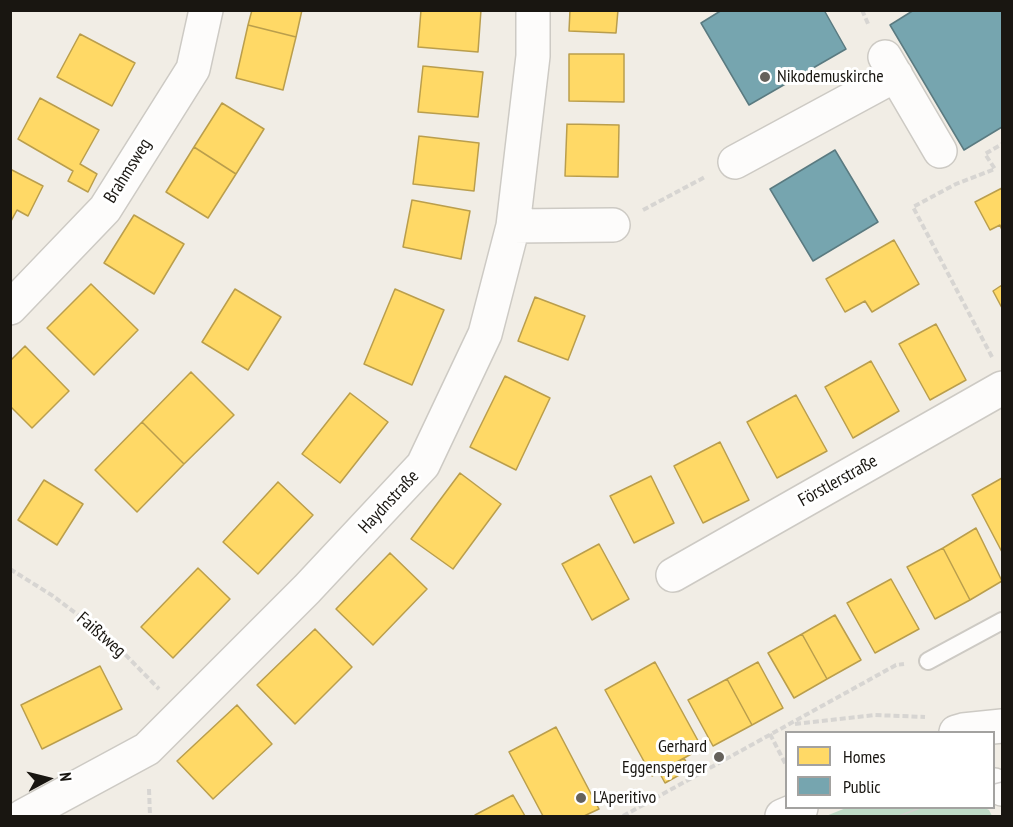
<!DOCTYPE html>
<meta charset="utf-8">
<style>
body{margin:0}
#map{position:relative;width:1013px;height:827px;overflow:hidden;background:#f1ede5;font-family:"PT Sans Narrow",sans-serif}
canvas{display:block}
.frame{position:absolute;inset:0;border:12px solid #191611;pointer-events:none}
.legend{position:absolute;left:785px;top:731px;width:210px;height:78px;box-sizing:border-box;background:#fff;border:2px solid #a3a2a0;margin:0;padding:8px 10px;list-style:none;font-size:18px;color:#191611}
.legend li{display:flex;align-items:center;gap:12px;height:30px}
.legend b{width:30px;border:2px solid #a3a2a0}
.north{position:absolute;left:18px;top:749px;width:60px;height:60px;-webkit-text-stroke:4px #fff;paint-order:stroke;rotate:83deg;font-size:16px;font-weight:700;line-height:24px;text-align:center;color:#191611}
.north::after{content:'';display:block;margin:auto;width:21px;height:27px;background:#191611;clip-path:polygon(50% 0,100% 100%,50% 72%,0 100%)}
</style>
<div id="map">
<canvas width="1013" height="827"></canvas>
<div class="frame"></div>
<ul class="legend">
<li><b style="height:16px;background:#ffd966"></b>Homes</li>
<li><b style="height:16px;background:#76a5af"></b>Public</li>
</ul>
<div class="north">N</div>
</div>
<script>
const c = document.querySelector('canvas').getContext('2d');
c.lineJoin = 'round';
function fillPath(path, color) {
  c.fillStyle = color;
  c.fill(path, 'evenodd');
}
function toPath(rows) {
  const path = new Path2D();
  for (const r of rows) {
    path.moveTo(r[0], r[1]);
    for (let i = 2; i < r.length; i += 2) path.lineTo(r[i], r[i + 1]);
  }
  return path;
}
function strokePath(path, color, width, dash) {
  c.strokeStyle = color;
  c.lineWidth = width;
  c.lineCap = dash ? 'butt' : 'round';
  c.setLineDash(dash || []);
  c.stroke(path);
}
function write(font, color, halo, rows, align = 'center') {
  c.font = font + ' "PT Sans Narrow",sans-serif';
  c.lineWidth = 6;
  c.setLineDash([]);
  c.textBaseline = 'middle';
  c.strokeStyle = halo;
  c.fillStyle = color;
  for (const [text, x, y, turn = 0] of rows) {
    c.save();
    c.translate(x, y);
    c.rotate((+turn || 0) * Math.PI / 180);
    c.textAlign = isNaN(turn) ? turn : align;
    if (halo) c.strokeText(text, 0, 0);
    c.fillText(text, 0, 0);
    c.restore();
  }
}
fillPath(toPath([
 [846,808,985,808,989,810,992,816,826,816]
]), '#bfdbc7');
const homes = toPath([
 [252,10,302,10,296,37,248,25,252,10],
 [421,10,481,10,478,52,418,47,421,10],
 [570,10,618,10,616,33,569,31,570,10],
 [248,25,296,37,283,90,236,78,248,25],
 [80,34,135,63,112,106,57,77,80,34],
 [569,54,624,54,624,102,569,101,569,54],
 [423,66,483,72,478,117,418,112,423,66],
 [40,98,99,130,80,164,97,174,88,192,68,181,73,171,18,139,40,98],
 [222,103,264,129,236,174,194,147,222,103],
 [567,124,619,125,618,177,565,176,567,124],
 [419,136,479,143,474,191,413,184,419,136],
 [194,147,236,174,208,218,166,192,194,147],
 [10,169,43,186,28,216,17,210,10,223,10,169],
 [1002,188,1002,230,1000,225,990,230,975,202,1002,188],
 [412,200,470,211,461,259,403,247,412,200],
 [134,215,184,244,154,294,104,263,134,215],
 [894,240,919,284,872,312,865,301,845,312,826,279,894,240],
 [91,284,138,330,94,375,47,328,91,284],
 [1002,285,1002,308,993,291,1002,285],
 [235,289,281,317,248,370,202,342,235,289],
 [395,289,444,310,412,385,364,364,395,289],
 [535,297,585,316,568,360,518,341,535,297],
 [936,324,966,380,930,400,899,344,936,324],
 [25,346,69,391,32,428,10,406,10,361,25,346],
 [871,361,899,411,853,438,825,387,871,361],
 [191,372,234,415,184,464,142,422,191,372],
 [505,376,550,398,516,470,470,447,505,376],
 [350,393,388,422,340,483,302,454,350,393],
 [796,395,827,451,777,478,747,422,796,395],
 [142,422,184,464,137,512,95,470,142,422],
 [720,442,749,500,703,523,674,466,720,442],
 [460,473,501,504,453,569,411,539,460,473],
 [651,476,674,523,634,543,610,496,651,476],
 [1002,478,1002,552,972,495,1002,478],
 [44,480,83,504,57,545,18,520,44,480],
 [278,482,313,515,258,574,223,542,278,482],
 [976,528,1002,581,970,600,943,548,976,528],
 [599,544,629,599,592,620,562,564,599,544],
 [943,548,970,600,935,619,907,567,943,548],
 [390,553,427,589,373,645,336,609,390,553],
 [198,568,230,599,173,658,141,627,198,568],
 [891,579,919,629,875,653,847,603,891,579],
 [835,615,861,660,827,679,802,634,835,615],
 [315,629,352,667,295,724,257,685,315,629],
 [802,634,827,679,794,698,768,653,802,634],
 [655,662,702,748,652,776,605,690,655,662],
 [758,662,783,708,752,725,727,679,758,662],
 [100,666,122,709,42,749,21,705,100,666],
 [727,679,752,725,713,746,688,700,727,679],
 [237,705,272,744,213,799,177,761,237,705],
 [556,727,599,809,584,816,543,816,509,752,556,727],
 [684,758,690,769,665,783,659,772,684,758],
 [513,795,525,816,476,816,475,815,513,795]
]);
fillPath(homes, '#ffd966');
strokePath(homes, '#ba9e4c', 1.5);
const public = toPath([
 [722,10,824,10,846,49,749,105,701,23,722,10],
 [914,10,1002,10,1002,127,964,150,890,25,914,10],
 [835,150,878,222,813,261,770,189,835,150]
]);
fillPath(public, '#76a5af');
strokePath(public, '#5a7a80', 1.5);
const lane = toPath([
 [928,661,1002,621]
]);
const street = toPath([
 [885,57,940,151],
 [735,162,896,75],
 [513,226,613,225],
 [10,308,105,209,193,69,206,10],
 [673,575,1002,388],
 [23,816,147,749,307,589,423,465,485,334,513,226,533,56,533,10]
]);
const secondary = toPath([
 [956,732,963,730,1002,726],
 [994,785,1002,789],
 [782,816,801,808]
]);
strokePath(lane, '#cdcac4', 20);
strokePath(street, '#cdcac4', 36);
strokePath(secondary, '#cdcac4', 36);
strokePath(toPath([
 [862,10,869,26],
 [643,210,705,177],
 [992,357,913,207,956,184,995,169,985,154,1002,144],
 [10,569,53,596,111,640,159,689],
 [795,724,875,715,925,717],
 [770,734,786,765],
 [149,789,150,816],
 [623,816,896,665,904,664]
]), '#d7d5d2', 4, [6, 3]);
strokePath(lane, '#fdfcfb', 16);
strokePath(street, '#fdfcfb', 33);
strokePath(secondary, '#fdfcfb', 33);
strokePath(toPath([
 [994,784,1002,782],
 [899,816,920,808]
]), '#d2d0ce', 1.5);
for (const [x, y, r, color] of [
 [765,77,6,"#65615b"],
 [719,757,6,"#65615b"],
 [581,798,6,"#65615b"]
]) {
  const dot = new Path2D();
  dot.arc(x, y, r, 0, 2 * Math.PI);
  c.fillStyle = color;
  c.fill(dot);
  strokePath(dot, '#fff', 2);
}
write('18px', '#191611', '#fff', [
 ["Nikodemuskirche",777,77],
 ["Gerhard",707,747,"right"],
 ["Eggensperger",707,768,"right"],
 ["L'Aperitivo",593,798]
], 'left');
write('18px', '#191611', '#fff', [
 ["Brahmsweg",128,171,-58],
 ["Förstlerstraße",838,481,-29],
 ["Haydnstraße",389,502,-47],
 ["Faißtweg",101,635,41]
]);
</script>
